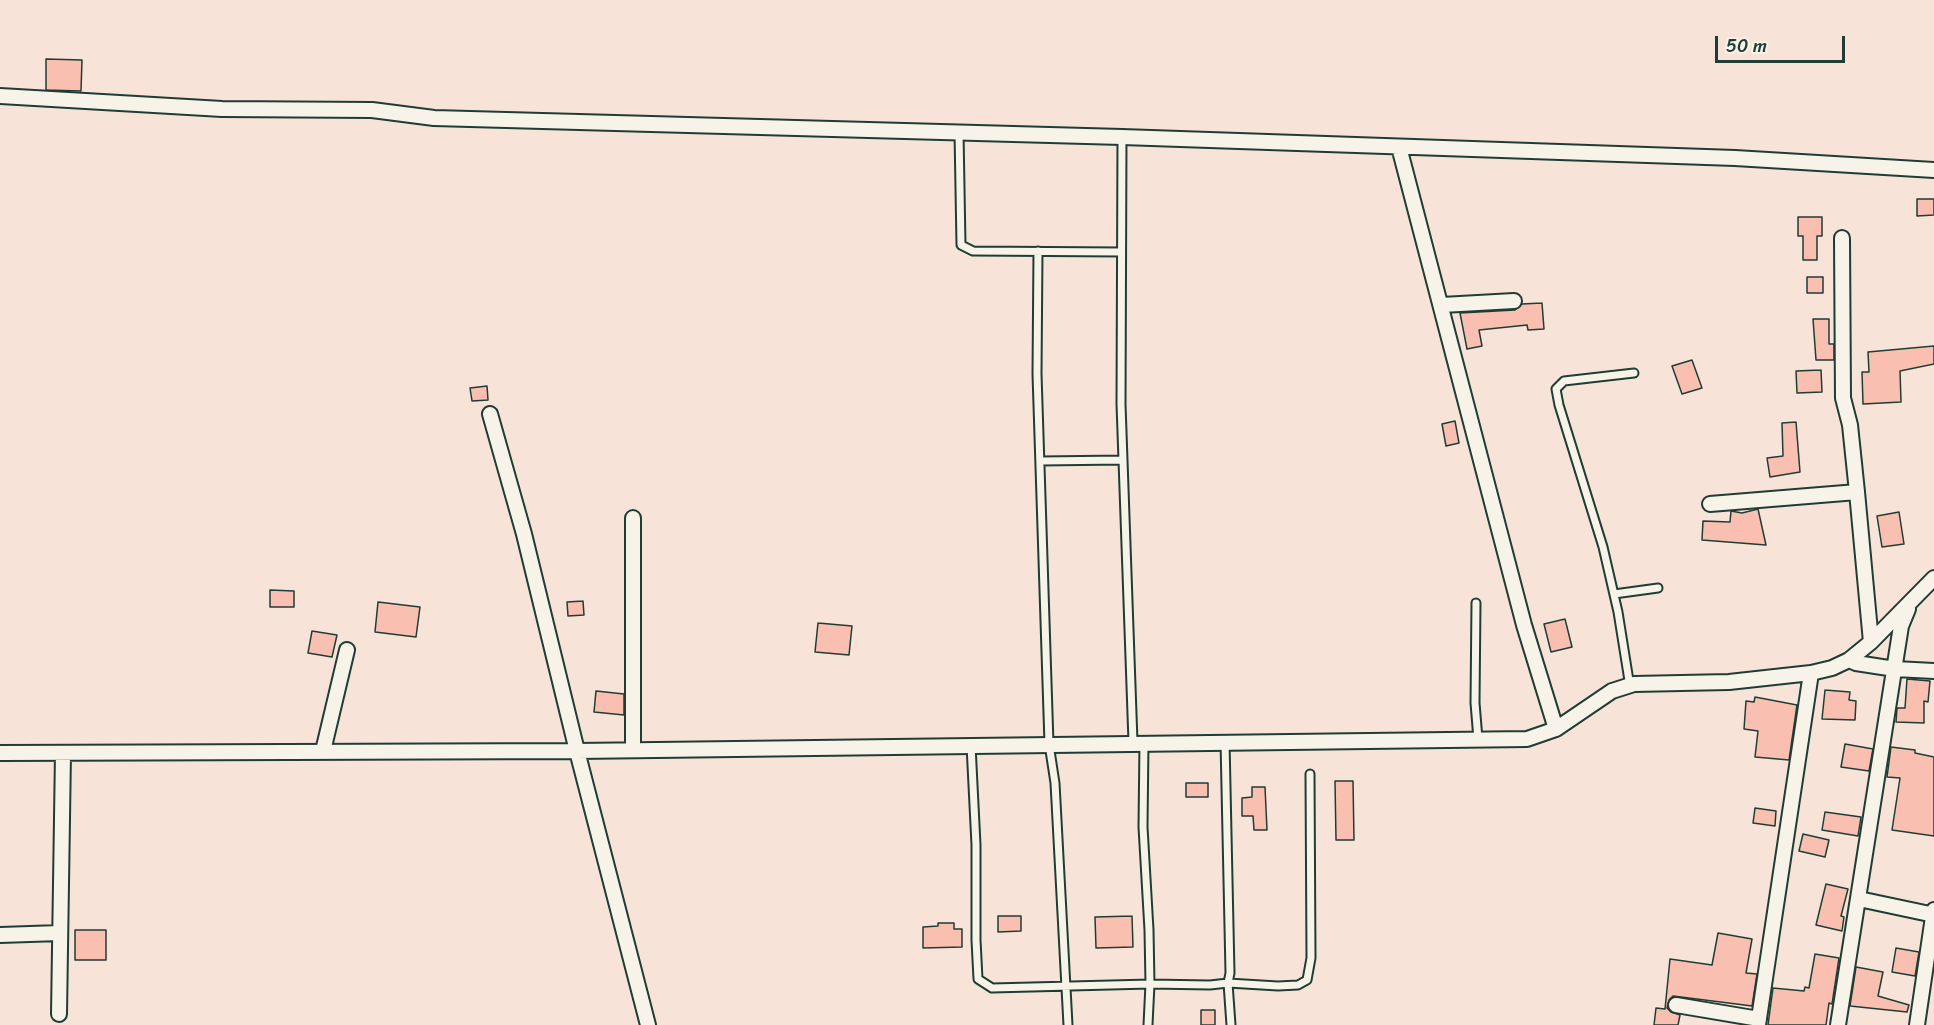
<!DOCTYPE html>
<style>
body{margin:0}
#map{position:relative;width:1934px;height:1025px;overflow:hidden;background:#f8e3d8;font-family:Sriracha,sans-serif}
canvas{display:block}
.scale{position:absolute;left:1715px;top:36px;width:130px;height:27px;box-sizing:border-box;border:3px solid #1f3d34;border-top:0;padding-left:8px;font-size:18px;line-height:21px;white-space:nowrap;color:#1f3d34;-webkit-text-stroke:4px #f7f3e8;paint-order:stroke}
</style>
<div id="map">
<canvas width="1934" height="1025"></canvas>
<div class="scale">50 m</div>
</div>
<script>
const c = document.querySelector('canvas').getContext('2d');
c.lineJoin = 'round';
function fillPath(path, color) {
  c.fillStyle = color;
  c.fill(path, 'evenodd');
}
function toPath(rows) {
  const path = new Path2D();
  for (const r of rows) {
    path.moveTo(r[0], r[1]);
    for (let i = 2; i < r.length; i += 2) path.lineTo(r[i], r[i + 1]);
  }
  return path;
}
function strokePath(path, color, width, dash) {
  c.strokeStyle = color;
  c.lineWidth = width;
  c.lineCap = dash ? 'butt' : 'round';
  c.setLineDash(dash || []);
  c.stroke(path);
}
const building = toPath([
 [46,59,82,60,81,91,46,90,46,59],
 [1917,199,1934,199,1934,215,1917,216,1917,199],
 [1798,217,1822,217,1822,236,1817,236,1817,260,1803,260,1803,236,1798,236,1798,217],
 [1807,277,1823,277,1823,293,1807,293,1807,277],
 [1542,303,1544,329,1528,330,1527,325,1479,330,1482,346,1467,349,1460,313,1515,310,1522,304,1542,303],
 [1813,319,1829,319,1829,344,1834,344,1834,360,1816,360,1813,319],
 [1934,346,1934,364,1900,371,1901,402,1863,404,1862,372,1869,372,1868,352,1934,346],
 [1692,360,1702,388,1682,394,1672,366,1692,360],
 [1821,370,1822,392,1797,393,1796,371,1821,370],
 [487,386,488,400,472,401,470,388,487,386],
 [1455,421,1459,443,1446,446,1442,424,1455,421],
 [1796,422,1800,472,1770,477,1767,458,1783,456,1782,423,1796,422],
 [1758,509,1766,545,1702,540,1703,521,1730,522,1731,511,1742,513,1758,509],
 [1899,512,1904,544,1882,547,1877,516,1899,512],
 [270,590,294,591,294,607,270,607,270,590],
 [583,601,584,615,568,616,567,602,583,601],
 [378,602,420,607,416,637,375,632,378,602],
 [1565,619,1572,647,1551,652,1544,624,1565,619],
 [818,623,852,626,849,655,815,652,818,623],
 [312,631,337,635,332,657,308,653,312,631],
 [1907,679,1930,681,1928,702,1924,701,1924,723,1896,722,1897,708,1905,708,1907,679],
 [1825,690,1850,692,1849,700,1856,701,1855,720,1822,719,1825,690],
 [596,691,624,694,624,715,594,712,596,691],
 [1755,697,1797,705,1789,760,1755,757,1758,731,1744,729,1746,701,1754,702,1755,697],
 [1845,744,1873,749,1869,771,1841,767,1845,744],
 [1891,747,1915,750,1915,753,1934,757,1934,836,1892,830,1900,778,1887,777,1891,747],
 [1335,781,1353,781,1354,840,1336,840,1335,781],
 [1186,783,1208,783,1208,797,1186,797,1186,783],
 [1252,787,1265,787,1267,830,1254,830,1253,816,1242,816,1242,798,1252,797,1252,787],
 [1755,808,1776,811,1775,826,1753,823,1755,808],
 [1825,812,1861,817,1858,836,1822,830,1825,812],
 [1803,834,1829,840,1825,857,1799,851,1803,834],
 [1826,884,1848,889,1841,916,1844,917,1842,931,1816,925,1826,884],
 [998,916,1021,916,1021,931,998,932,998,916],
 [1132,916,1133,947,1096,948,1095,917,1132,916],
 [938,923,954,923,954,929,962,929,962,947,923,948,923,927,938,926,938,923],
 [75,930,106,930,106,960,75,960,75,930],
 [1718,933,1752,939,1746,973,1757,974,1752,1006,1673,996,1669,1000,1667,1008,1671,1012,1680,1015,1678,1025,1654,1025,1656,1008,1665,1009,1670,959,1712,965,1718,933],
 [1896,948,1919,952,1915,976,1892,972,1896,948],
 [1815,954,1839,958,1832,1004,1829,1003,1826,1025,1768,1025,1773,988,1804,991,1805,987,1809,988,1815,954],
 [1856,967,1883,972,1878,996,1909,1005,1907,1012,1850,1006,1856,967],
 [1201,1010,1215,1010,1215,1025,1201,1025,1201,1010]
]);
fillPath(building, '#f9bfb1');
strokePath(building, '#1f3d34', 1.5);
const lane = toPath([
 [959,132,961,245,973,251,1121,252],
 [1122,137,1121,404,1133,742],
 [1038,251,1037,374,1049,744,1055,783,1068,1025],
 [1040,461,1123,460],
 [1614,594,1658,588],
 [1476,603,1475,703,1478,739],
 [1630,687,1618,612,1603,547,1559,405,1556,389,1564,381,1634,373],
 [971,745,976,845,976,940,978,979,992,988,1150,984,1149,930,1143,827,1144,742],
 [1148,1025,1150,984,1210,985,1228,983,1230,973,1225,741],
 [1231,1025,1228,983,1278,986,1298,985,1307,980,1311,958,1310,774]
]);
const street = toPath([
 [0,96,222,109,372,110,434,118,1122,137,1735,158,1934,170],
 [1399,147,1524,625,1556,729],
 [1842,238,1843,398,1850,425,1857,492],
 [1442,305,1514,301],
 [490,414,524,534,577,751,648,1025],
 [1710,504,1857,492,1871,642],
 [633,518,633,749],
 [1849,660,1856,663,1895,669,1934,671],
 [323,751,347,650],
 [0,753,577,751,1527,739,1556,729,1612,691,1634,684,1729,682,1811,673,1832,668,1849,660,1871,642,1934,578],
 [1859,899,1934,915],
 [0,935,60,933],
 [1676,1005,1759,1019],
 [59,1014,63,753],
 [1758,1025,1811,673],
 [1838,1025,1901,626,1908,609],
 [1917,1025,1934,910]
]);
strokePath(lane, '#1f3d34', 11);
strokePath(street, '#1f3d34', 18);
strokePath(lane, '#f7f3e8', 7);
strokePath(street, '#f7f3e8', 14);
</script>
